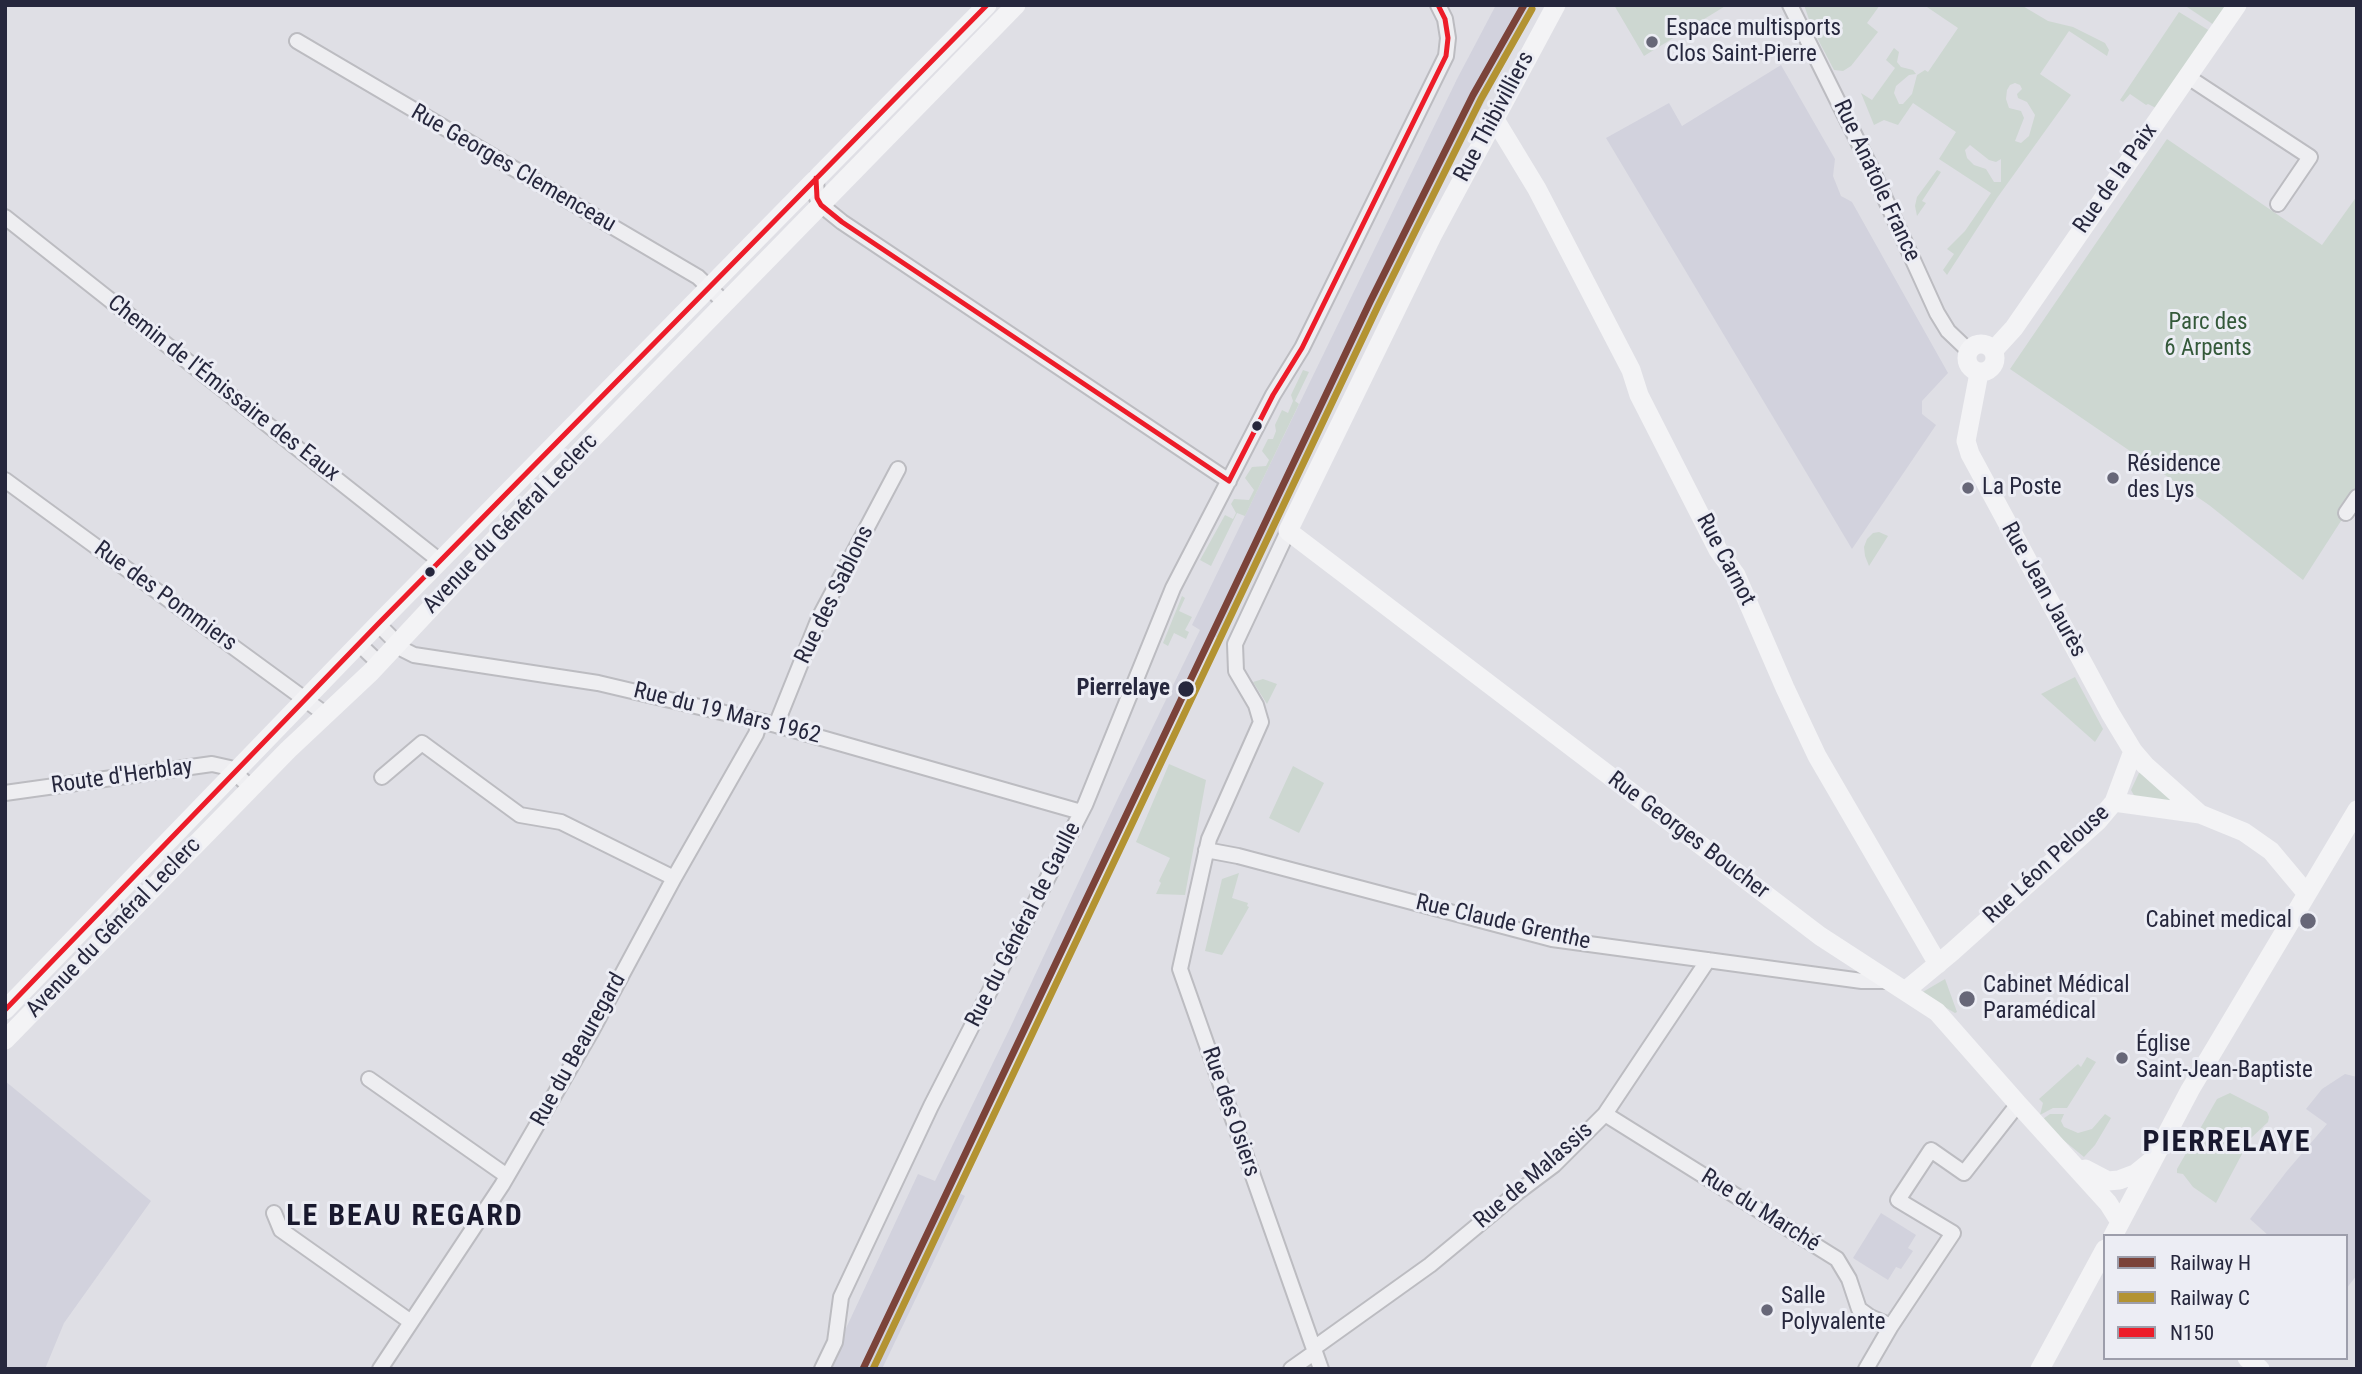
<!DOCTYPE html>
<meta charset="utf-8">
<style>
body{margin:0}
#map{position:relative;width:2362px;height:1374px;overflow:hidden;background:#dfdfe5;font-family:"Roboto Condensed",sans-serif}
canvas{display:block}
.frame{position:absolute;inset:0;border:7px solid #26273d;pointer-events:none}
.legend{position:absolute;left:2103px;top:1234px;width:245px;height:126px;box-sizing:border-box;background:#ecedf4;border:2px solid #9d9eab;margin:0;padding:9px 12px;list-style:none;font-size:21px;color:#26273d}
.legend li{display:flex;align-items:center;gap:14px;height:35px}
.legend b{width:35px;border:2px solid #9d9eab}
</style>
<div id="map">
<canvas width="2362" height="1374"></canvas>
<div class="frame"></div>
<ul class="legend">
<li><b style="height:9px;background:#7b4339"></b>Railway H</li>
<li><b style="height:9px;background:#b39332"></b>Railway C</li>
<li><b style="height:9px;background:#ed1c29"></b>N150</li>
</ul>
</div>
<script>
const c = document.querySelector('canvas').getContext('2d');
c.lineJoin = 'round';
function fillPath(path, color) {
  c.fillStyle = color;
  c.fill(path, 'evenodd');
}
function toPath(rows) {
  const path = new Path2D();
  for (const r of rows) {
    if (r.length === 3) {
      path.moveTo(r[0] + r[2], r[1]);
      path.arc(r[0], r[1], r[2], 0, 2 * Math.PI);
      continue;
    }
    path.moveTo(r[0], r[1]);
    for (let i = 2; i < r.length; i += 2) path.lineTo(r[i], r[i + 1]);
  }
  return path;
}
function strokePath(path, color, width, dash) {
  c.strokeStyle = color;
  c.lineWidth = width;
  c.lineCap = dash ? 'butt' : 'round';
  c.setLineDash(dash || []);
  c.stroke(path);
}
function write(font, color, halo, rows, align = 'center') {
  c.font = font + ' "Roboto Condensed",sans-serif';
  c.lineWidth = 6;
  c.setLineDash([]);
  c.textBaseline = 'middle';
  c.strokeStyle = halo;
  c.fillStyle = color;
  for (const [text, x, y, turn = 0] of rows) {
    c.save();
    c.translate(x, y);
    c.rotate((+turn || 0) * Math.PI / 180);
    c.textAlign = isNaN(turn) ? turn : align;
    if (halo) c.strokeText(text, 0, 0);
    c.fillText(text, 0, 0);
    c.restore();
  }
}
fillPath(toPath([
 [1496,5,1536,5,1440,185,1222,635,1220,639,1214,636,953,1190,965,1196,882,1369,827,1369,918,1174,935,1181,1009,1030,1118,798,1200,630,1192,625,1457,79],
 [1781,65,1835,159,1833,176,1841,196,1852,202,1948,373,1922,401,1922,414,1936,425,1852,549,1606,138,1669,103,1682,126],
 [2345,1074,2357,1077,2357,1275,2346,1289,2346,1236,2269,1236,2250,1219,2287,1171,2327,1124,2306,1109,2322,1089],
 [5,1081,151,1201,64,1323,45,1369,5,1369],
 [1881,1213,1916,1235,1908,1248,1913,1251,1901,1269,1896,1267,1888,1280,1853,1258]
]), '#d2d2dd');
fillPath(toPath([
 [1614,5,1727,5,1644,56],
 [1804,5,1880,5,1867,23,1878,32,1851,66,1843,71,1834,70,1812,28],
 [1924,5,2021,5,2048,21,2073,27,2105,43,2109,50,2107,56,2069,31,2040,74,2071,95,1997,198,1947,275,1943,270,1954,254,1947,249,1965,231,1991,193,1939,159,1956,132,1913,103,1898,125,1884,120,1874,125,1861,93,1872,100,1895,68,1886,60,1894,48,1899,52,1897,62,1901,67,1913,70,1916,74,1909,75,1896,86,1894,93,1899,104,1903,104,1912,94,1917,75,1925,70,1928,72,1958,28],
 [2015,83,2020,85,2022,89,2017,94,2018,98,2027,102,2035,115,2029,136,2021,143,2015,141,2024,118,2021,111,2009,108,2006,99,2007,90,2010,85],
 [1970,145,1989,160,1996,162,2001,159,2001,182,1994,182,1986,169,1974,165,1967,158,1965,150],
 [2184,5,2226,5,2214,25],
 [2179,12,2210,31,2156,108,2148,104,2146,105,2130,94,2123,102,2120,100],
 [2167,139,2322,245,2357,196,2357,496,2303,580,2209,505,2010,369],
 [1937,170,1941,172,1922,201,1926,203,1917,216,1915,206,1917,197],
 [1303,370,1309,372,1295,401,1299,404,1245,516,1237,513,1211,566,1200,560,1225,515,1233,519,1236,513,1231,504,1234,499,1249,500,1254,490,1245,478,1252,467,1266,466,1269,460,1262,451,1268,439,1273,439,1276,431,1275,425,1282,410,1288,413,1293,401,1291,395],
 [1879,532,1888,536,1869,566,1865,556,1864,547,1867,539,1873,533],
 [1182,596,1185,598,1179,611,1192,617,1185,630,1189,632,1186,639,1174,633,1168,646,1163,643],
 [2075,677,2103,729,2095,742,2041,694],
 [1263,679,1277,684,1267,704,1253,682],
 [1169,764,1206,780,1185,895,1156,894,1161,883,1159,881,1170,858,1136,842],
 [1293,766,1324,783,1299,833,1269,818],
 [2142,772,2182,803,2135,797,2131,790,2139,773],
 [1239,873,1232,898,1248,903,1247,906,1249,907,1222,955,1205,951,1222,879],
 [1945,979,1957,1012,1955,1013,1921,993],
 [2087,1057,2096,1062,2067,1108,2053,1108,2040,1115,2043,1103,2039,1099,2078,1064,2081,1067],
 [2230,1093,2267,1112,2269,1117,2268,1122,2250,1139,2216,1203,2193,1187,2183,1174,2177,1173,2177,1169,2217,1099],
 [2050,1114,2064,1114,2061,1121,2064,1127,2078,1133,2092,1129,2105,1114,2111,1118,2095,1145,2084,1157,2040,1121]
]), '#cdd7d1');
const street = toPath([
 [1790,5,1873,172,1937,313,1948,331,1969,351],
 [297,41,698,277,725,303],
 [2188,77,2310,157,2278,204],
 [816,178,817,198,821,205,842,222,1229,481],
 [5,217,440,561],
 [5,480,325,714],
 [2346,513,2357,497],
 [1288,531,1235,644,1236,671,1256,705,1261,722,1209,839,1180,969,1321,1369],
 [378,624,404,650,414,655,598,683,776,725,1081,812],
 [359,644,379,663],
 [776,725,819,618,898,469],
 [382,777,422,743,520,815,561,822,674,878],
 [5,793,212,764,230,768,251,788],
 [1206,850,1238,856,1552,939,1862,981,1889,981],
 [369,1079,507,1176],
 [1605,1114,1837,1259,1849,1279,1859,1309,1870,1317,1891,1326],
 [274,1213,281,1230,411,1322],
 [1314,1348,1430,1265,1518,1192,1554,1165,1605,1114,1708,960],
 [380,1369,502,1185,591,1032,674,878,756,734,760,721],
 [822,1369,835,1342,841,1297,931,1106,1085,805,1173,588,1273,395,1302,348,1446,56,1448,38,1445,19,1438,5],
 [1291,1369,1315,1352],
 [1866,1369,1891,1326,1953,1233,1898,1200,1931,1150,1964,1173,2018,1104]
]);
strokePath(street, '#bcbcc1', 18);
strokePath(street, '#eeeef1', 14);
strokePath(toPath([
 [1556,5,1432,236,1288,531,1820,936,1937,1012,2018,1104,2108,1203,2120,1222],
 [1494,118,1537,189,1631,370,1639,395,1718,550,1736,575,1785,688,1817,756,1938,964],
 [1981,358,14],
 [1993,351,2014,328,2237,5],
 [1979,373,1966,441,1970,454,2110,713,2133,751,2145,765,2200,814],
 [2114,802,2133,751],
 [1905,991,1952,952,2098,821,2114,802,2200,814,2244,832,2271,851,2307,894],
 [5,1010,378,624,987,5],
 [5,1040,288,750,371,672,515,518,1016,5],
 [2085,1169,2108,1181,2119,1180,2135,1174,2151,1161],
 [2113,1236,2190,1090,2357,810],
 [2247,1358,2260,1369],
 [2040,1369,2105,1249]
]), '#f3f3f5', 19);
strokePath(toPath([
 [816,178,817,198,821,205,842,222,1229,481],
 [1229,481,1273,395,1302,348,1446,56,1448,38,1445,19,1438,5],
 [5,1010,378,624,987,5]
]), '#ed1c29', 5);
strokePath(toPath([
 [863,1369,1370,302,1473,95,1524,5]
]), '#7b4339', 7);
strokePath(toPath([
 [873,1369,1378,306,1481,99,1532,9]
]), '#b39332', 7);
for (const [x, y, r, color] of [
 [1652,42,7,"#676778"],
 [1257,426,6,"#26273d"],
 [2113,478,7,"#676778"],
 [1968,488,7,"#676778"],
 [430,572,6,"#26273d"],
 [1186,689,9,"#26273d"],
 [2308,921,9,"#676778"],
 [1967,999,9,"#676778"],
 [2122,1058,7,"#676778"],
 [1767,1310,7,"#676778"]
]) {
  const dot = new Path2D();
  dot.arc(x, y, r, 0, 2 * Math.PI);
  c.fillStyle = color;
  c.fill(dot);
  strokePath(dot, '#ecedf4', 2.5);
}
write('23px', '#26273d', '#ecedf4', [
 ["Espace multisports",1666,29],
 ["Clos Saint-Pierre",1666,55],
 ["Résidence",2127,465],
 ["des Lys",2127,491],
 ["La Poste",1982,488],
 ["Cabinet medical",2292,921,"right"],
 ["Cabinet Médical",1983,986],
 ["Paramédical",1983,1012],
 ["Église",2136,1045],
 ["Saint-Jean-Baptiste",2136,1071],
 ["Salle",1781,1297],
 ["Polyvalente",1781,1323]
], 'left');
write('23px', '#26273d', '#ecedf4', [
 ["Rue Thibivilliers",1495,117,-62],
 ["Rue Georges Clemenceau",513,169,30],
 ["Rue de la Paix",2116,179,-55],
 ["Rue Anatole France",1876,181,65],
 ["Chemin de l'Émissaire des Eaux",223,389,38],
 ["Avenue du Général Leclerc",511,524,-46],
 ["Rue Carnot",1725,560,62],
 ["Rue Jean Jaurès",2043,590,61],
 ["Rue des Sablons",835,595,-64],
 ["Rue des Pommiers",165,597,36],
 ["Rue du 19 Mars 1962",727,714,14],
 ["Route d'Herblay",122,777,-8],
 ["Rue Georges Boucher",1688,836,37],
 ["Rue Léon Pelouse",2047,865,-43],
 ["Rue Claude Grenthe",1503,923,13],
 ["Rue du Général de Gaulle",1024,925,-63],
 ["Avenue du Général Leclerc",114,928,-46],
 ["Rue du Beauregard",579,1050,-61],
 ["Rue des Osiers",1230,1112,71],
 ["Rue de Malassis",1534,1176,-41],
 ["Rue du Marché",1760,1211,32]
]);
write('23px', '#34593a', '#ecedf4', [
 ["Parc des",2208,323],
 ["6 Arpents",2208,349]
]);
write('bold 23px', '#26273d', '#ecedf4', [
 ["Pierrelaye",1170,689]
], 'right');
c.letterSpacing = '2px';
write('bold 30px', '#19192e', '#ecedf4', [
 ["PIERRELAYE",2227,1143],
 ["LE BEAU REGARD",405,1217]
]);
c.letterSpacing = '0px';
</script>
